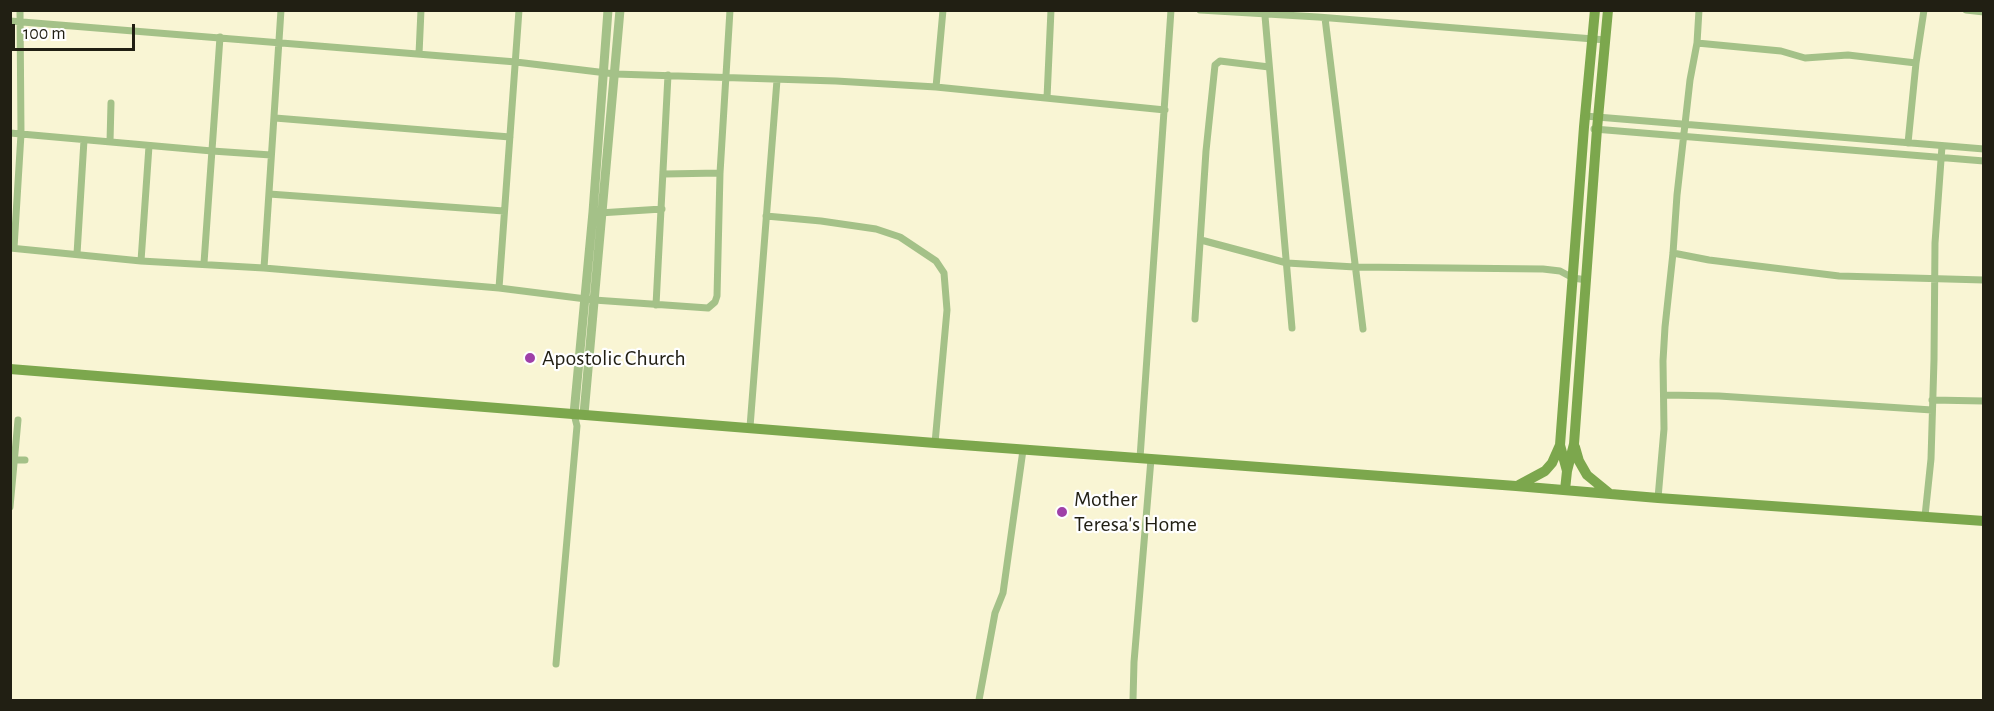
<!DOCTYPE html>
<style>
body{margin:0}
#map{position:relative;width:1994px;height:711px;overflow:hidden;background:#f9f5d4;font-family:"Alegreya Sans",sans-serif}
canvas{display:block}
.frame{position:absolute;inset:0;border:12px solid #211f13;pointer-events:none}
.scale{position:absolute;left:12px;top:24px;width:123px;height:27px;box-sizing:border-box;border:3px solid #211f13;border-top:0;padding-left:8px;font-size:18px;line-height:21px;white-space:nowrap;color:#211f13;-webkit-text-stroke:4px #fff;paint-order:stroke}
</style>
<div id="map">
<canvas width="1994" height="711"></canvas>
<div class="frame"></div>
<div class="scale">100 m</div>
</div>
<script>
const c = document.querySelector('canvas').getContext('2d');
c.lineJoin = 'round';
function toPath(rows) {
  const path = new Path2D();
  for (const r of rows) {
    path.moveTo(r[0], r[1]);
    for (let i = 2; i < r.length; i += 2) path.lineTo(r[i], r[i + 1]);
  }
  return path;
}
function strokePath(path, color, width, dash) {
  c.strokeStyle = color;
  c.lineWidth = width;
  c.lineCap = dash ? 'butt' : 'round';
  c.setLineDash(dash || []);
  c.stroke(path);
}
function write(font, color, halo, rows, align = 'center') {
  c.font = font + ' "Alegreya Sans",sans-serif';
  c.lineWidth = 4.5;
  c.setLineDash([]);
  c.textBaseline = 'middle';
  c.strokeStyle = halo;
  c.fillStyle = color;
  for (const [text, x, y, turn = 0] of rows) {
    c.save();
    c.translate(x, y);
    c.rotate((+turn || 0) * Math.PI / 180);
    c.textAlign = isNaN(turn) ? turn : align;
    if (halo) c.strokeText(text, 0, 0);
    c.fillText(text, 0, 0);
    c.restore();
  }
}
strokePath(toPath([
 [1200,10,1318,17,1606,40],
 [1966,10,1984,12],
 [1265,16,1292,328],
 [1325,18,1363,329],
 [10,21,516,62,615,74,836,81,936,87,1165,110],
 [1697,43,1781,51,1805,58,1848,55,1916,63],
 [419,54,421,10],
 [936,87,943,10],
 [1047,98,1051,10],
 [1585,116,1984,149],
 [275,118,510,137],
 [1594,129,1984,161],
 [10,133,212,151,271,155],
 [110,142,111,103],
 [1908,143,1916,63,1924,10],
 [664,174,720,173],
 [269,194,504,211],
 [599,213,662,209],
 [766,216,821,221,876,229,900,237,936,261,944,273,947,310,935,443],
 [1201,240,1287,263,1355,267,1543,269,1560,271,1573,278,1587,280],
 [10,248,141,261,264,268,499,288,594,300,708,308,715,302,717,296,720,173,730,10],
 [14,248,21,134,20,10],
 [1673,253,1709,260,1839,276,1984,280],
 [77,254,84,140],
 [141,261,149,146],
 [204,263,220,37],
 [264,268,281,10],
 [499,288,519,10],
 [656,305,668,75],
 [1195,319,1206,151,1215,65,1220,61,1269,67],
 [1665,395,1719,396,1932,410],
 [1932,400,1984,401],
 [750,427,777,80],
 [1140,458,1171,10],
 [10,460,25,460],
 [1658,498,1664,429,1663,361,1665,327,1673,253,1677,195,1690,80,1697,43,1699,10],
 [10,507,18,420],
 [1925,516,1931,459,1934,360,1935,243,1942,146],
 [556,664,577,426,574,414],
 [979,700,995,613,1003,593,1023,450],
 [1133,700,1134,662,1151,459]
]), '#a4c188', 7);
strokePath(toPath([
 [574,414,593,212,608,10],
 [584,414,620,10]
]), '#a4c188', 9);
strokePath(toPath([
 [10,369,935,443,1516,486,1658,498,1984,521],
 [1575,447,1579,461,1587,475,1609,493],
 [1567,471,1560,445,1584,127,1595,10],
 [1519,485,1545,471,1552,463,1560,445],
 [1565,490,1567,471,1574,444,1597,129,1608,10]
]), '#7ca74d', 10);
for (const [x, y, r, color] of [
 [530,358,6,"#9f40a8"],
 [1062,512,6,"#9f40a8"]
]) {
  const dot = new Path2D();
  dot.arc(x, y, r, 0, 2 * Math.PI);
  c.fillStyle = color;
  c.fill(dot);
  strokePath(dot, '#fff', 2);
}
write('22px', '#211f13', '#fff', [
 ["Apostolic Church",542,358],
 ["Mother",1074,499],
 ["Teresa's Home",1074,524]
], 'left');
</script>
